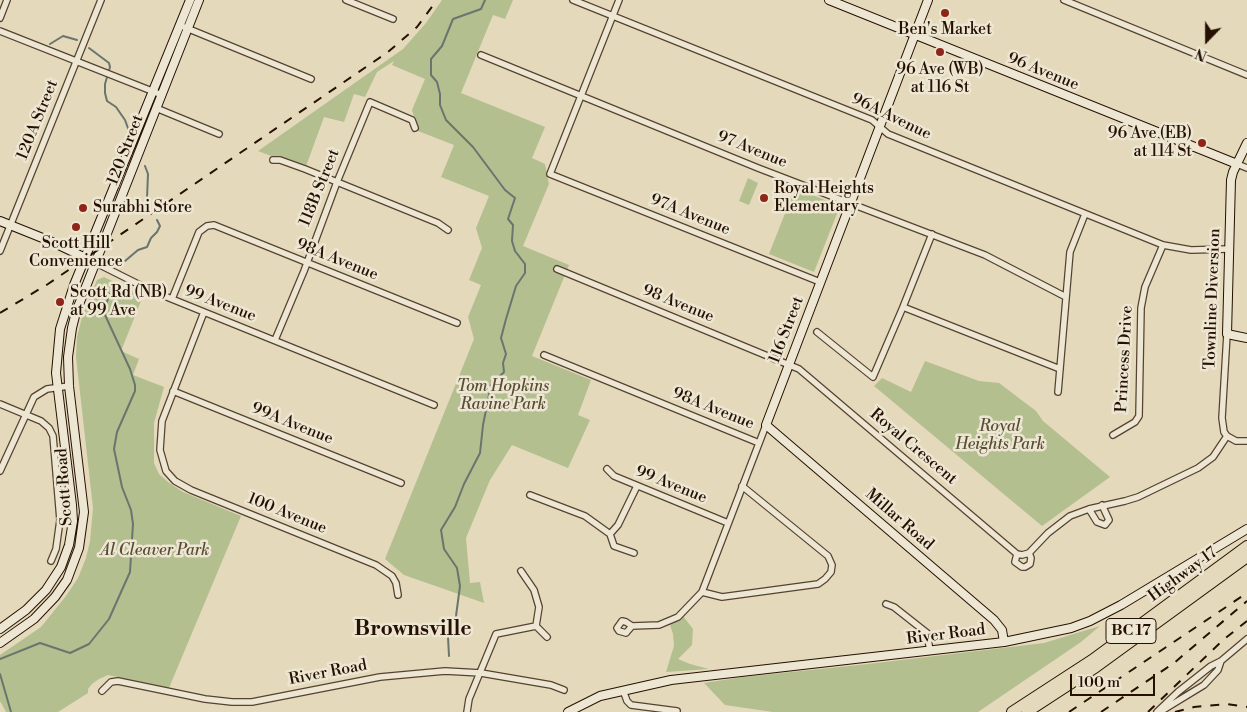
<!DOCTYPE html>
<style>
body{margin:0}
#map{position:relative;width:1247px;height:712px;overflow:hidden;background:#e4d9bb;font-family:"Libre Bodoni",serif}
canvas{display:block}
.north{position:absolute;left:1182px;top:15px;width:50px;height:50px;-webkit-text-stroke:4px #ede6d3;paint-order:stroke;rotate:202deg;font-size:14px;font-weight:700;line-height:20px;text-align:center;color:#251001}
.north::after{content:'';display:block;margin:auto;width:18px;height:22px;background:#251001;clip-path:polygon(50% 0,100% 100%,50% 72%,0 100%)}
.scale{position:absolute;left:1070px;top:674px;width:85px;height:22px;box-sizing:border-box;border:2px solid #251001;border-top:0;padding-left:6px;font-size:15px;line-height:18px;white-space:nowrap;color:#251001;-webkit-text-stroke:4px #ede6d3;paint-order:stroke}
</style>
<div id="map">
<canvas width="1247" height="712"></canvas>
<div class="north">N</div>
<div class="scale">100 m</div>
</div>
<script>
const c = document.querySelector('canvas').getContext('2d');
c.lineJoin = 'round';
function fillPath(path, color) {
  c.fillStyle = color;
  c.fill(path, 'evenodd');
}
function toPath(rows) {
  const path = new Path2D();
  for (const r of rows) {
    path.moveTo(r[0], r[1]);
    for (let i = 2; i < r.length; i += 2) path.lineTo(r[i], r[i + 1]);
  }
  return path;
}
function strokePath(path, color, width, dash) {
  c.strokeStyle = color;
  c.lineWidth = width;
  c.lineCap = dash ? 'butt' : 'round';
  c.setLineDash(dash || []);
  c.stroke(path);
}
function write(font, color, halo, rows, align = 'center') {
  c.font = font + ' "Libre Bodoni",serif';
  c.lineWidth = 5;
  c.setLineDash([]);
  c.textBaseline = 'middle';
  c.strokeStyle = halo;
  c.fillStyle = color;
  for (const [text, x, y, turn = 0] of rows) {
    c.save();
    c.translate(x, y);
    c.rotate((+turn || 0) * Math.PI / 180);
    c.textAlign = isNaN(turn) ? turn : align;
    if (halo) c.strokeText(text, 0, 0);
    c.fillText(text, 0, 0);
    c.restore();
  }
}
fillPath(toPath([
 [442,0,513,0,505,19,493,15,461,93,545,127,532,158,545,164,549,184,523,246,569,265,532,356,591,380,578,415,590,420,568,468,512,445,490,480,466,538,470,583,480,582,484,603,404,575,385,559,474,339,468,317,481,285,469,280,482,248,476,228,489,196,441,177,454,145,418,131,412,110,425,79,392,65,394,61,377,72,365,97,354,94,344,122,324,117,305,169,258,151,403,49,426,23],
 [748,178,758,183,749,205,739,201],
 [795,188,840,206,814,272,769,254],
 [104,277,143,296,121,351,139,359,133,375,164,387,154,423,154,463,159,474,168,482,183,492,241,516,169,688,108,675,99,679,92,684,88,689,88,693,58,712,6,712,0,701,0,655,41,627,66,596,78,578,86,558,90,541,93,508,76,357,77,337,82,317,97,280],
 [925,361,979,381,999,383,1036,411,1043,421,1110,477,1042,526,874,386,882,378,911,392],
 [683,616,693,629,692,645,678,659,690,664,709,669,666,672,674,646,673,634,670,625],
 [1100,626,1081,642,978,712,773,712,725,705,704,683,743,677,868,664,1044,643]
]), '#b4bf90');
strokePath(toPath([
 [50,44,63,36,77,40],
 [89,48,109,63,110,67,105,84,105,93,107,101,116,107,125,120,129,131],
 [145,166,148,174,147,198,149,204],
 [125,261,138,250,147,247,151,238,157,232,160,226,157,220],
 [449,656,448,637,456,616,460,586,457,568,444,549,441,530,455,507,464,484,480,453,483,425,491,385,504,372,503,363,506,354,501,338,506,319,516,286,525,273,525,264,515,251,512,241,513,225,508,219,515,198,505,190,473,147,446,120,440,105,440,94,437,82,431,75,431,59,442,46,453,19,481,9,485,0],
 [0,659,40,643,70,653,89,644,109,619,130,572,133,524,131,510,122,487,114,449,117,432,135,391,135,385,130,369,105,315,105,309,109,294],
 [0,674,11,712]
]), '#69756e', 2);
const street = toPath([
 [346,0,393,19],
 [573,0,872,120,888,134,1163,245,1191,250,1229,249],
 [619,0,550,174,820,282],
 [1064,0,1247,75],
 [0,18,7,0],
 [184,27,311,79],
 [0,31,162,95],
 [481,55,758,168,985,255,1066,297],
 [156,108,219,134],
 [273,160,280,160,305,169,438,223,448,230],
 [1237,164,1247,168],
 [0,251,101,0],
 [96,263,152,291,434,405],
 [557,269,799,369,1017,554,1022,555,1029,553,1048,533,1070,516,1089,509,1125,501,1138,497,1198,468,1213,457,1227,436,1236,441,1247,441],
 [172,299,199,232,207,226,214,225,457,323],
 [903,307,1060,369],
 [204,312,162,421,160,450,166,471,175,481,191,490,376,565,392,576,396,583,398,595],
 [817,332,873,377,903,307,932,234],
 [1227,334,1222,418,1224,432,1227,436],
 [275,340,304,271,337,182,370,102,412,120,415,128],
 [544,355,759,443],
 [173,391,401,483],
 [1058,392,1070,252,1085,214],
 [0,404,41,421,49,428,53,436,60,520,56,549,51,561],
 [1113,435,1135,422,1139,416,1141,308,1145,287,1163,245],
 [607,469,614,476,728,523],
 [0,471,34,397,47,389,69,386],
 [530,495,585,516,610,534],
 [1089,509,1097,522,1105,525,1109,520,1102,505],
 [634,553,614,546,610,534,618,525,637,486],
 [1017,554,1015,562,1022,567,1025,567,1030,564,1031,558,1029,553],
 [702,592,722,597,818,584,825,579,831,572,832,565,828,556,742,486],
 [886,604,894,607,927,633,930,651],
 [536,626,547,637],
 [632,626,626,633,619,631,617,628,622,621,626,622,632,626,659,625,678,617,702,592,766,425],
 [623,690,627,701,631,705,677,711],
 [102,691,111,682,118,681,205,699,232,702,252,702,380,677,445,671,481,673,551,685,564,690],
 [1163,710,1204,685,1218,670,1221,661],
 [467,712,469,699,496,634,536,626,539,607,534,590,521,571],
 [1157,712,1178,692,1211,666,1221,661,1247,639]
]);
const secondary = toPath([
 [829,0,1237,164],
 [928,0,766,425,994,620,1002,630,1004,642],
 [1247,143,1233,172,1231,180,1227,334,1247,338],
 [0,221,50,241,90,260],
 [0,629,26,610,46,590,61,567,69,545,73,521,72,505,56,373,60,329,74,285,190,0],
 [0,643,34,619,55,597,67,580,79,548,84,512,69,386,68,357,72,328,76,312,199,0],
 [568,712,600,696,671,680,1004,642,1071,628,1090,621,1121,605,1247,529]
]);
const highway = toPath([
 [1012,712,1092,660,1247,546],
 [1027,712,1096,667,1247,557]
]);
strokePath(street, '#554230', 8);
strokePath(secondary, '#251001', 10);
strokePath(highway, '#251001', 12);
strokePath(street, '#ede6d3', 5.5);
strokePath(secondary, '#ede6d3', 8);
strokePath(highway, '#e4d9bb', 10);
strokePath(toPath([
 [0,313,48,284,388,52,417,27,437,0],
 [1069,712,1247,593],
 [1101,712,1174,663,1247,601],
 [1148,712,1223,640,1247,621],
 [1175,712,1194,707,1227,704,1247,707]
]), '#251001', 2, [9, 9]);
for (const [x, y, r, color] of [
 [945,13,5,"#8f2418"],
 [940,52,5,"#8f2418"],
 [1202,143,5,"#8f2418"],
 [764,198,5,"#8f2418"],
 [83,208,5,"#8f2418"],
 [76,227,5,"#8f2418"],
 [60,302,5,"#8f2418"]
]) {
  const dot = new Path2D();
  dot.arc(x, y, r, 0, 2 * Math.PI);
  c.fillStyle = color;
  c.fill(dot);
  strokePath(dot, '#ede6d3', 2);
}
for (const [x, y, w] of [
 [1131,631,50]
]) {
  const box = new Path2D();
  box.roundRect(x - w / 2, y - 12.5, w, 25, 4);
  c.fillStyle = '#ede6d3';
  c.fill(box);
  strokePath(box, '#251001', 1);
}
write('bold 15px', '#251001', null, [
 ["BC 17",1131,631]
]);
write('16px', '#251001', '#ede6d3', [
 ["Ben's Market",945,30],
 ["96 Ave (WB)",940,70],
 ["at 116 St",940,88],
 ["96 Ave (EB)",1192,134,"right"],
 ["at 114 St",1192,152,"right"],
 ["Royal Heights",774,189,"left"],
 ["Elementary",774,207,"left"],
 ["Surabhi Store",93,208,"left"],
 ["Scott Hill",76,244],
 ["Convenience",76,262],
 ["Scott Rd (NB)",70,293,"left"],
 ["at 99 Ave",70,311,"left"]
]);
write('16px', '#251001', '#ede6d3', [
 ["96 Avenue",1043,72,22],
 ["96A Avenue",891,117,26],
 ["120A Street",38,120,-68],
 ["120 Street",126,150,-69],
 ["97 Avenue",752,150,22],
 ["118B Street",320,188,-68],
 ["97A Avenue",690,215,22],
 ["98A Avenue",337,260,22],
 ["Townline Diversion",1213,299,-88],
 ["99 Avenue",220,304,21],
 ["98 Avenue",678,304,22],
 ["116 Street",787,330,-69],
 ["Princess Drive",1125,359,-87],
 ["98A Avenue",713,409,22],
 ["99A Avenue",292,424,22],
 ["Royal Crescent",913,447,40],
 ["99 Avenue",671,485,22],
 ["Scott Road",65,487,-94],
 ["100 Avenue",287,514,22],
 ["Millar Road",899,520,41],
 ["Highway 17",1183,575,-36],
 ["River Road",946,635,-7],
 ["River Road",328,673,-11]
]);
write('italic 16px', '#574d33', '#ede6d3', [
 ["Tom Hopkins",503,387],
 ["Ravine Park",503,405],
 ["Royal",1000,427],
 ["Heights Park",1000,445],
 ["Al Cleaver Park",155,551]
]);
write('bold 21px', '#251001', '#ede6d3', [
 ["Brownsville",413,630]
]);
</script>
